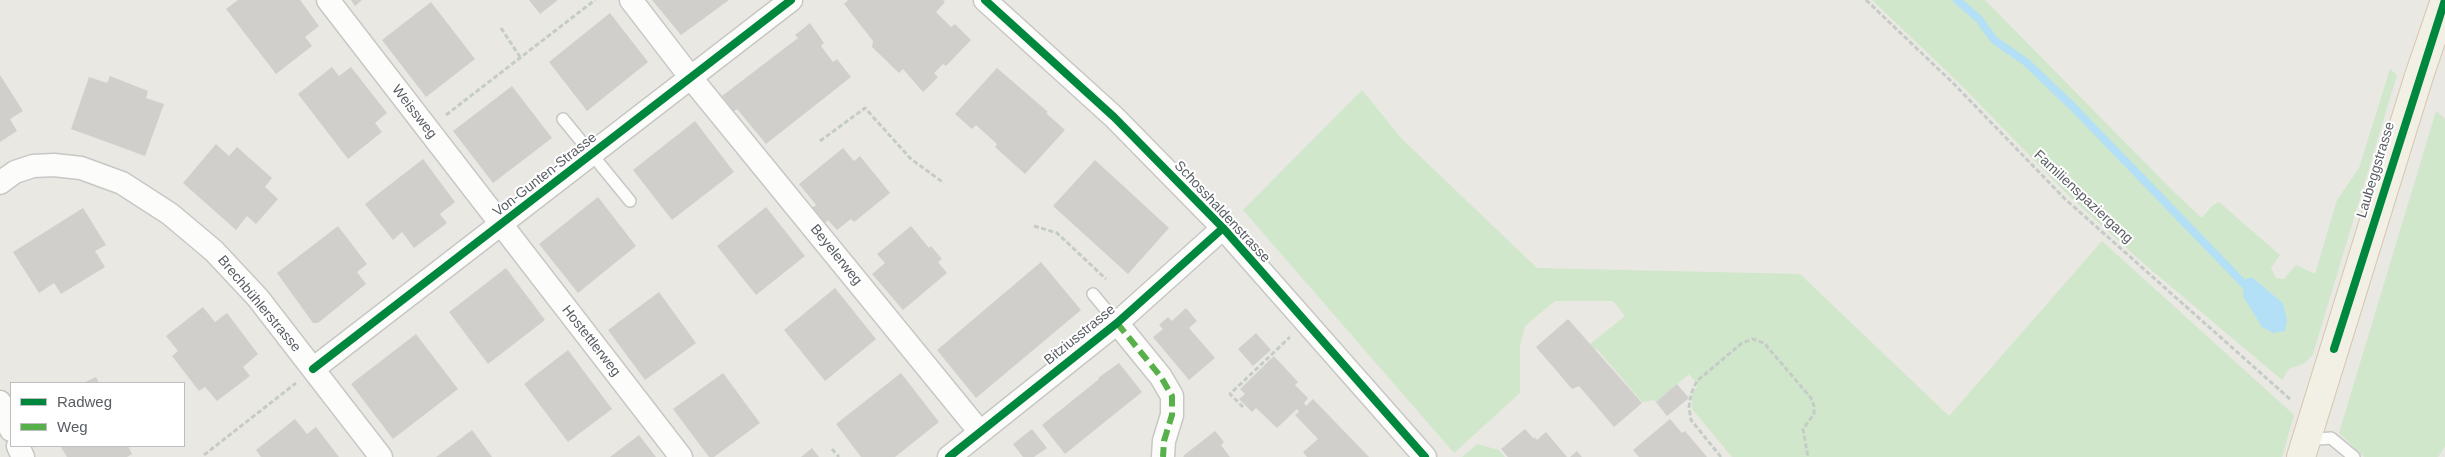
<!DOCTYPE html>
<meta charset="utf-8">
<style>
body{margin:0}
#map{position:relative;width:2445px;height:457px;overflow:hidden;background:#eae8e2;font-family:Helvetica,sans-serif}
canvas{display:block}
.legend{position:absolute;left:10px;top:382px;width:175px;height:65px;box-sizing:border-box;background:#fff;border:1px solid #bcbec0;margin:0;padding:6px 9px;list-style:none;font-size:15px;color:#585d62}
.legend li{display:flex;align-items:center;gap:10px;height:25px}
.legend b{width:25px;border:1px solid #bcbec0}
</style>
<div id="map">
<canvas width="2445" height="457"></canvas>
<ul class="legend">
<li><b style="height:6px;background:#00873e"></b>Radweg</li>
<li><b style="height:6px;background:#58b04a"></b>Weg</li>
</ul>
</div>
<script>
const c = document.querySelector('canvas').getContext('2d');
c.lineJoin = 'round';
function fillPath(path, color) {
  c.fillStyle = color;
  c.fill(path, 'evenodd');
}
function toPath(rows) {
  const path = new Path2D();
  for (const r of rows) {
    path.moveTo(r[0], r[1]);
    for (let i = 2; i < r.length; i += 2) path.lineTo(r[i], r[i + 1]);
  }
  return path;
}
function strokePath(path, color, width, dash) {
  c.strokeStyle = color;
  c.lineWidth = width;
  c.lineCap = dash ? 'butt' : 'round';
  c.setLineDash(dash || []);
  c.stroke(path);
}
function write(font, color, halo, rows, align = 'center') {
  c.font = font + ' Helvetica,sans-serif';
  c.lineWidth = 4;
  c.setLineDash([]);
  c.textBaseline = 'middle';
  c.strokeStyle = halo;
  c.fillStyle = color;
  for (const [text, x, y, turn = 0] of rows) {
    c.save();
    c.translate(x, y);
    c.rotate((+turn || 0) * Math.PI / 180);
    c.textAlign = isNaN(turn) ? turn : align;
    if (halo) c.strokeText(text, 0, 0);
    c.fillText(text, 0, 0);
    c.restore();
  }
}
fillPath(toPath([
 [1872,0,1985,0,2174,192,2202,218,2212,206,2219,202,2280,255,2271,268,2276,278,2284,279,2296,265,2315,274,2337,200,2359,168,2390,69,2397,75,2313,354,2305,363,2289,369,2282,380,2143,263,2069,196,1957,81],
 [2253,278,2283,303,2262,327,2255,314],
 [1362,90,1402,139,1537,268,1800,274,1949,416,2102,241,2294,415,2282,457,1732,457,1692,409,1692,395,1698,385,1689,374,1656,402,1654,400,1642,402,1597,349,1595,350,1590,344,1625,316,1613,301,1555,301,1525,326,1520,346,1520,393,1454,453,1243,210],
 [2436,111,2445,119,2445,446,2438,457,2364,457,2339,433],
 [1477,444,1499,450,1505,457,1462,457]
]), '#d0e7cb');
fillPath(toPath([
 [2247,278,2253,278,2283,303,2287,320,2285,331,2273,333,2262,327,2243,296,2244,284]
]), '#b3e0f6');
strokePath(toPath([
 [1957,0,1979,19,1994,40,2026,62,2073,107,2244,284]
]), '#b3e0f6', 8);
fillPath(toPath([
 [238,0,300,0,319,26,305,37,312,46,276,74,226,9],
 [351,0,362,0,355,6],
 [529,0,558,0,540,14],
 [652,0,729,0,681,35],
 [848,0,943,0,945,2,936,12,951,27,955,24,971,40,946,66,943,64,934,73,938,77,923,92,903,69,899,73,872,47,873,41,844,4],
 [431,2,475,59,426,97,382,40],
 [610,13,648,62,587,111,549,62],
 [810,23,824,43,821,46,833,62,837,59,851,77,766,144,737,109,734,111,722,96,798,38,795,35],
 [332,67,339,76,351,67,387,113,375,123,382,132,348,159,298,94],
 [997,68,1048,112,1046,113,1065,130,1025,174,995,147,997,144,976,125,972,129,955,114],
 [0,75,23,111,10,119,17,131,0,142],
 [110,76,148,91,146,98,164,104,145,156,71,129,89,77,107,83],
 [512,86,552,138,493,183,453,131],
 [695,121,734,172,672,220,633,170],
 [216,144,229,156,237,147,272,178,265,187,278,199,256,224,247,216,236,230,183,183],
 [843,148,854,161,860,156,890,193,854,222,851,219,837,230,828,220,824,224,812,208,816,205,799,184],
 [423,159,455,202,440,214,447,223,414,248,402,232,393,240,365,204],
 [1095,160,1169,228,1128,274,1053,206],
 [598,197,636,246,578,293,539,244],
 [766,207,805,256,756,295,717,246],
 [83,208,106,245,95,251,105,267,61,294,54,283,39,293,13,252],
 [338,226,367,264,357,272,366,284,318,323,313,323,277,273],
 [911,226,929,248,931,246,942,259,938,262,947,273,903,310,872,274,885,263,877,254],
 [1041,262,1081,310,976,398,937,350],
 [506,268,545,320,488,364,449,312],
 [835,288,876,339,825,381,784,330],
 [659,292,696,343,645,380,608,330],
 [203,307,215,322,227,313,258,354,243,367,250,376,217,401,205,387,199,391,172,356,178,351,166,336],
 [1186,308,1197,321,1189,328,1215,358,1189,380,1153,337,1163,329,1159,325,1168,317,1172,321],
 [1568,319,1642,403,1614,427,1579,386,1572,389,1536,347],
 [1256,333,1271,350,1253,366,1238,349],
 [416,334,458,389,393,439,351,384],
 [568,350,612,409,568,442,524,384],
 [1274,356,1298,382,1295,385,1308,398,1304,403,1306,406,1313,399,1369,457,1307,457,1303,452,1318,439,1295,415,1299,412,1297,409,1277,428,1256,408,1252,412,1239,399,1245,394,1240,389],
 [1119,363,1142,392,1065,454,1042,425,1099,379,1098,378],
 [723,373,760,423,714,457,709,457,673,409],
 [901,373,939,422,895,457,861,457,836,424],
 [96,377,99,383,83,383],
 [1677,384,1689,398,1667,416,1656,402],
 [295,419,307,434,316,427,339,457,261,457,256,450],
 [1670,419,1682,433,1685,431,1707,457,1639,457,1633,450],
 [1032,429,1047,448,1034,457,1023,457,1013,444],
 [1525,429,1534,439,1535,437,1537,440,1546,432,1567,457,1508,457,1501,449],
 [472,430,492,457,436,457],
 [1215,431,1224,442,1221,445,1230,457,1184,457,1183,456],
 [639,435,656,457,610,457],
 [60,446,128,446,132,454,127,457,67,457],
 [812,448,819,457,801,457],
 [1577,451,1582,457,1570,457]
]), '#d1cfcc');
const service = toPath([
 [563,119,630,201],
 [1093,294,1117,323],
 [2307,440,2331,438,2354,457]
]);
const minor = toPath([
 [328,0,681,457],
 [631,0,691,78,980,432],
 [985,0,1114,117,1223,228,1425,457],
 [0,183,15,172,33,166,54,165,81,168,122,183,170,214,214,251,258,298,381,457],
 [1117,323,1161,377,1172,396,1172,415,1164,441,1163,457],
 [313,369,791,0],
 [0,402,11,430],
 [18,446,23,457],
 [949,457,1117,323,1223,228]
]);
const primary = toPath([
 [2301,457,2419,76,2445,0]
]);
strokePath(service, '#c7c7c6', 14);
strokePath(minor, '#c7c7c6', 25);
strokePath(primary, '#d4c6ad', 30);
strokePath(toPath([
 [1866,0,1954,84,2064,198,2291,400],
 [501,28,520,57],
 [446,115,595,0],
 [820,141,865,108,911,159,944,183],
 [1034,226,1057,233,1106,279],
 [1243,407,1230,394,1290,337],
 [832,449,839,457],
 [204,455,296,383],
 [1721,457,1691,420,1689,407,1691,394,1697,381,1742,343,1753,339,1764,343,1811,398,1814,406,1814,414,1803,429,1808,457]
]), '#c5ccc8', 3, [5, 2.5]);
strokePath(service, '#fcfcfb', 11);
strokePath(minor, '#fcfcfb', 22);
strokePath(primary, '#f2efe5', 28);
strokePath(toPath([
 [1117,323,1161,377,1172,396,1172,415,1164,441,1163,457]
]), '#58b04a', 6, [12, 6]);
strokePath(toPath([
 [985,0,1114,117,1223,228,1425,457],
 [2334,349,2445,0],
 [313,369,791,0],
 [949,457,1117,323,1223,228]
]), '#00873e', 8);
write('14px', '#585d62', '#fff', [
 ["Weissweg",414,112,52],
 ["Laubeggstrasse",2376,170,-73],
 ["Von-Gunten-Strasse",545,175,-38],
 ["Familienspaziergang",2083,197,43],
 ["Schosshaldenstrasse",1222,212,47],
 ["Beyelerweg",836,255,51],
 ["Brechbühlerstrasse",259,304,50],
 ["Bitziusstrasse",1080,335,-39],
 ["Hostettlerweg",591,341,52]
]);
</script>
